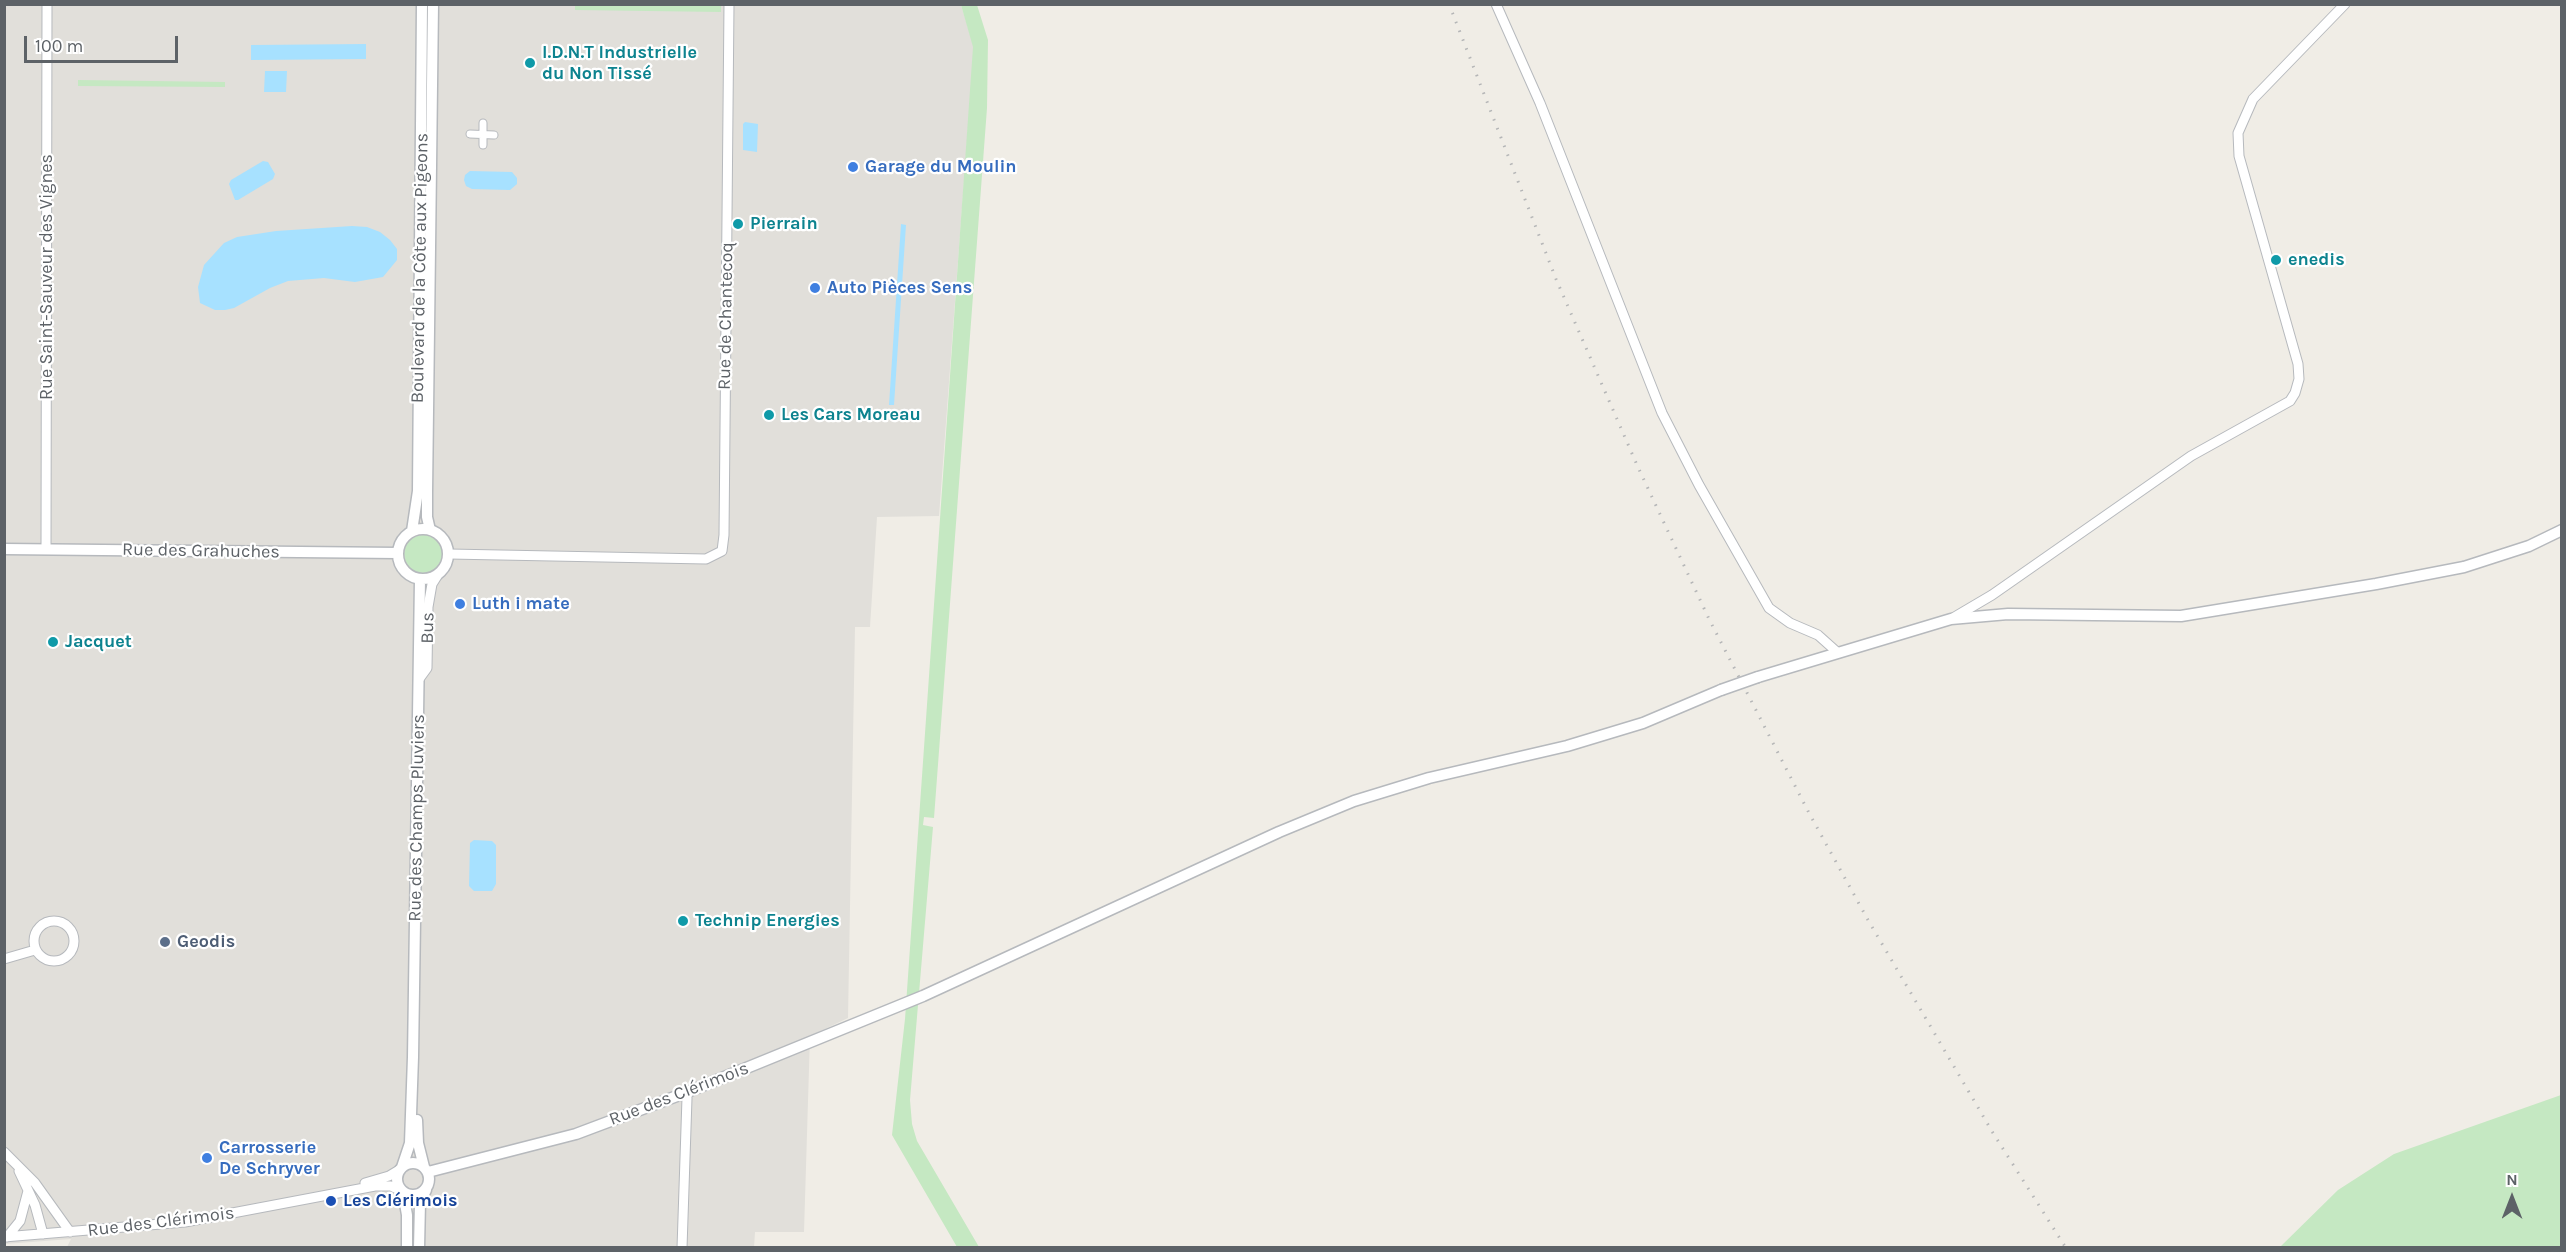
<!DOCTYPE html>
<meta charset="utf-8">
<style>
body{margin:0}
#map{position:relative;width:2566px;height:1252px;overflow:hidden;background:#f0ede6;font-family:Karla,sans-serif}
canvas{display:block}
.frame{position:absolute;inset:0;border:6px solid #5d6267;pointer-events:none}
.north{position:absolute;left:2482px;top:1168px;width:60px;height:60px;-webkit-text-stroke:4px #fff;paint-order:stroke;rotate:0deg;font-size:16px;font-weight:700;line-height:24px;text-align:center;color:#5d6267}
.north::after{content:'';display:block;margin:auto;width:21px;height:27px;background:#5d6267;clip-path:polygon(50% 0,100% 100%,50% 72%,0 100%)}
.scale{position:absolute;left:24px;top:36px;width:154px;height:27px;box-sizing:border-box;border:3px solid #5d6267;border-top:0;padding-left:8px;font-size:18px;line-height:21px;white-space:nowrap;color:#5d6267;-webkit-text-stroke:4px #fff;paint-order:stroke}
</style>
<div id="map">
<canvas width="2566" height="1252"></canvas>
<div class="frame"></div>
<div class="north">N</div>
<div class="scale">100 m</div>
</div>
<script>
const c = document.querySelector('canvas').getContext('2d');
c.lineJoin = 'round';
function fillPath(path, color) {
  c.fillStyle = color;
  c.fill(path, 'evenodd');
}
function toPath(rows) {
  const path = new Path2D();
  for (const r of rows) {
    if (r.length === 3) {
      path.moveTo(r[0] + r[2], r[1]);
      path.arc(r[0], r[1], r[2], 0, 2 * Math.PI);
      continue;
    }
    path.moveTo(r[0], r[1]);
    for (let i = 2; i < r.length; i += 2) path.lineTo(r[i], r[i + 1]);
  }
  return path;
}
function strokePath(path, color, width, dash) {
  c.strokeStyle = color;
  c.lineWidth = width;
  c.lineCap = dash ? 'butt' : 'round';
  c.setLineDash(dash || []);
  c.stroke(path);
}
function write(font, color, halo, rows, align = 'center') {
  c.font = font + ' Karla,sans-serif';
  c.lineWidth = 4.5;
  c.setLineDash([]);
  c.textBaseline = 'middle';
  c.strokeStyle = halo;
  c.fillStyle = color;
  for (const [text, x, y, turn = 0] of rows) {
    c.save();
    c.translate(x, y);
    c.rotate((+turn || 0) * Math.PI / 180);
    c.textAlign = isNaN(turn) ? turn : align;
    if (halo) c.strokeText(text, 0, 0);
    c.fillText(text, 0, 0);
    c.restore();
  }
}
fillPath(toPath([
 [5,5,961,5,974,47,939,516,877,517,870,627,855,627,848,1018,810,1036,804,1232,755,1232,754,1248,67,1247,71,1239,5,1244]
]), '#e1dfda');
fillPath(toPath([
 [575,5,721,5,721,12,575,10],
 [961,5,977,5,988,40,987,108,934,818,924,817,923,825,933,827,910,1100,912,1124,917,1141,979,1247,957,1247,892,1135,905,1019,973,47],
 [78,80,225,82,225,87,78,86],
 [423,554,19],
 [2561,1095,2561,1247,2280,1247,2338,1190,2394,1154]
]), '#c5e8c2');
fillPath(toPath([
 [366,44,366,59,251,60,251,45],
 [265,71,287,71,286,92,264,92],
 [745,122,758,124,757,152,743,150,743,124],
 [263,161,268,162,275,174,273,179,238,200,235,200,229,184,231,180],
 [470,171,512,172,517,178,517,184,510,190,472,189,466,186,464,180,465,175],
 [901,224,906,225,894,405,889,405],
 [352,226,367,227,380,232,390,240,397,249,397,260,383,277,355,282,324,278,288,281,270,288,234,308,225,310,215,310,200,303,198,287,204,265,224,243,237,237,276,231],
 [474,840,492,841,496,845,496,884,492,891,474,891,469,886,470,843]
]), '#a7e1ff');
const pedestrian = toPath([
 [470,134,494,135],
 [483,145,483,123]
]);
const minor = toPath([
 [1496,4,1540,103,1662,413,1699,485,1769,608,1790,623,1818,635,1837,652],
 [46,549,47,4],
 [449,554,706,559,722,551,724,535,729,4],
 [1953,618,1992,595,2191,456,2290,401,2295,393,2299,379,2298,364,2239,156,2238,133,2253,99,2345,4],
 [419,679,427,668,428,607,432,584,437,576],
 [54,941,20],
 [4,959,35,950],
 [4,1152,35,1183,70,1232],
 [19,1171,35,1205,43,1234],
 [365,1183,389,1176,399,1170],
 [4,1237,185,1222,375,1186,391,1186,403,1192],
 [7,1237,20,1221,28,1191],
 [682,1248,687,1098,685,1093]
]);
const tertiary = toPath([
 [423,554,25],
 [430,530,427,517,427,492,433,4],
 [412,531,418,491,422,4],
 [4,549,398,553],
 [1758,677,1951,619,2008,614,2181,616,2376,584,2464,567,2529,546,2562,530],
 [417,1120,418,1143,424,1167],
 [413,1179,16],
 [402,1167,410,1143,413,1057,420,579],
 [428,1172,576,1134,685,1093,923,996,1279,832,1354,801,1429,778,1567,746,1643,723,1721,690],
 [403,1192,407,1215,407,1248],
 [419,1248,420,1202,426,1190]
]);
strokePath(pedestrian, '#b6b9bd', 9);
strokePath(minor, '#b6b9bd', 11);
strokePath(tertiary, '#b6b9bd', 13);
strokePath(pedestrian, '#fff', 7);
strokePath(minor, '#fff', 9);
strokePath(tertiary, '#fff', 10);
strokePath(toPath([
 [1449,4,1556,279,1637,465,1709,619,1809,813,1868,920,1993,1133,2066,1248]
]), '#b5b6b7', 3, [1.5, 8]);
const tertiaryBridge = toPath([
 [1721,690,1758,677]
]);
strokePath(tertiaryBridge, '#b6b9bd', 13, []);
strokePath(tertiaryBridge, '#fff', 10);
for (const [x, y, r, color] of [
 [530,63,6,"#0f9aa8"],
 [853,167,6,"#3f7fe0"],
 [738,224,6,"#0f9aa8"],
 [2276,260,6,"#0f9aa8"],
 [815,288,6,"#3f7fe0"],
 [769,415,6,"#0f9aa8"],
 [460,604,6,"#3f7fe0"],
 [53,642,6,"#0f9aa8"],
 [683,921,6,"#0f9aa8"],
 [165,942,6,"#5c6f8a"],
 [207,1158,6,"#3f7fe0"],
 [331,1201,6,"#1a4fb4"]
]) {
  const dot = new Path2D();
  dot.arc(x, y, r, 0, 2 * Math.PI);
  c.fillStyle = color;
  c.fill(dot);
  strokePath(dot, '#fff', 2);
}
write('bold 18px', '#0d838f', '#fff', [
 ["I.D.N.T Industrielle",542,53],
 ["du Non Tissé",542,74],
 ["Pierrain",750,224],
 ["enedis",2288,260],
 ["Les Cars Moreau",781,415],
 ["Jacquet",65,642],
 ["Technip Energies",695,921]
], 'left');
write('bold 18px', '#366cbe', '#fff', [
 ["Garage du Moulin",865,167],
 ["Auto Pièces Sens",827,288],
 ["Luth i mate",472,604],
 ["Carrosserie",219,1148],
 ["De Schryver",219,1169]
], 'left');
write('18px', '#5d6267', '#fff', [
 ["Boulevard de la Côte aux Pigeons",420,268,-89],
 ["Rue Saint-Sauveur des Vignes",47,277,-90],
 ["Rue de Chantecoq",726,316,-89],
 ["Rue des Grahuches",201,551,1],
 ["Bus",428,628,-89],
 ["Rue des Champs Pluviers",417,818,-89],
 ["Rue des Clérimois",679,1094,-21],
 ["Rue des Clérimois",161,1222,-7]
]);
write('bold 18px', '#4e5e75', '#fff', [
 ["Geodis",177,942]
], 'left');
write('bold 18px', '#164399', '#fff', [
 ["Les Clérimois",343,1201]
], 'left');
</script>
